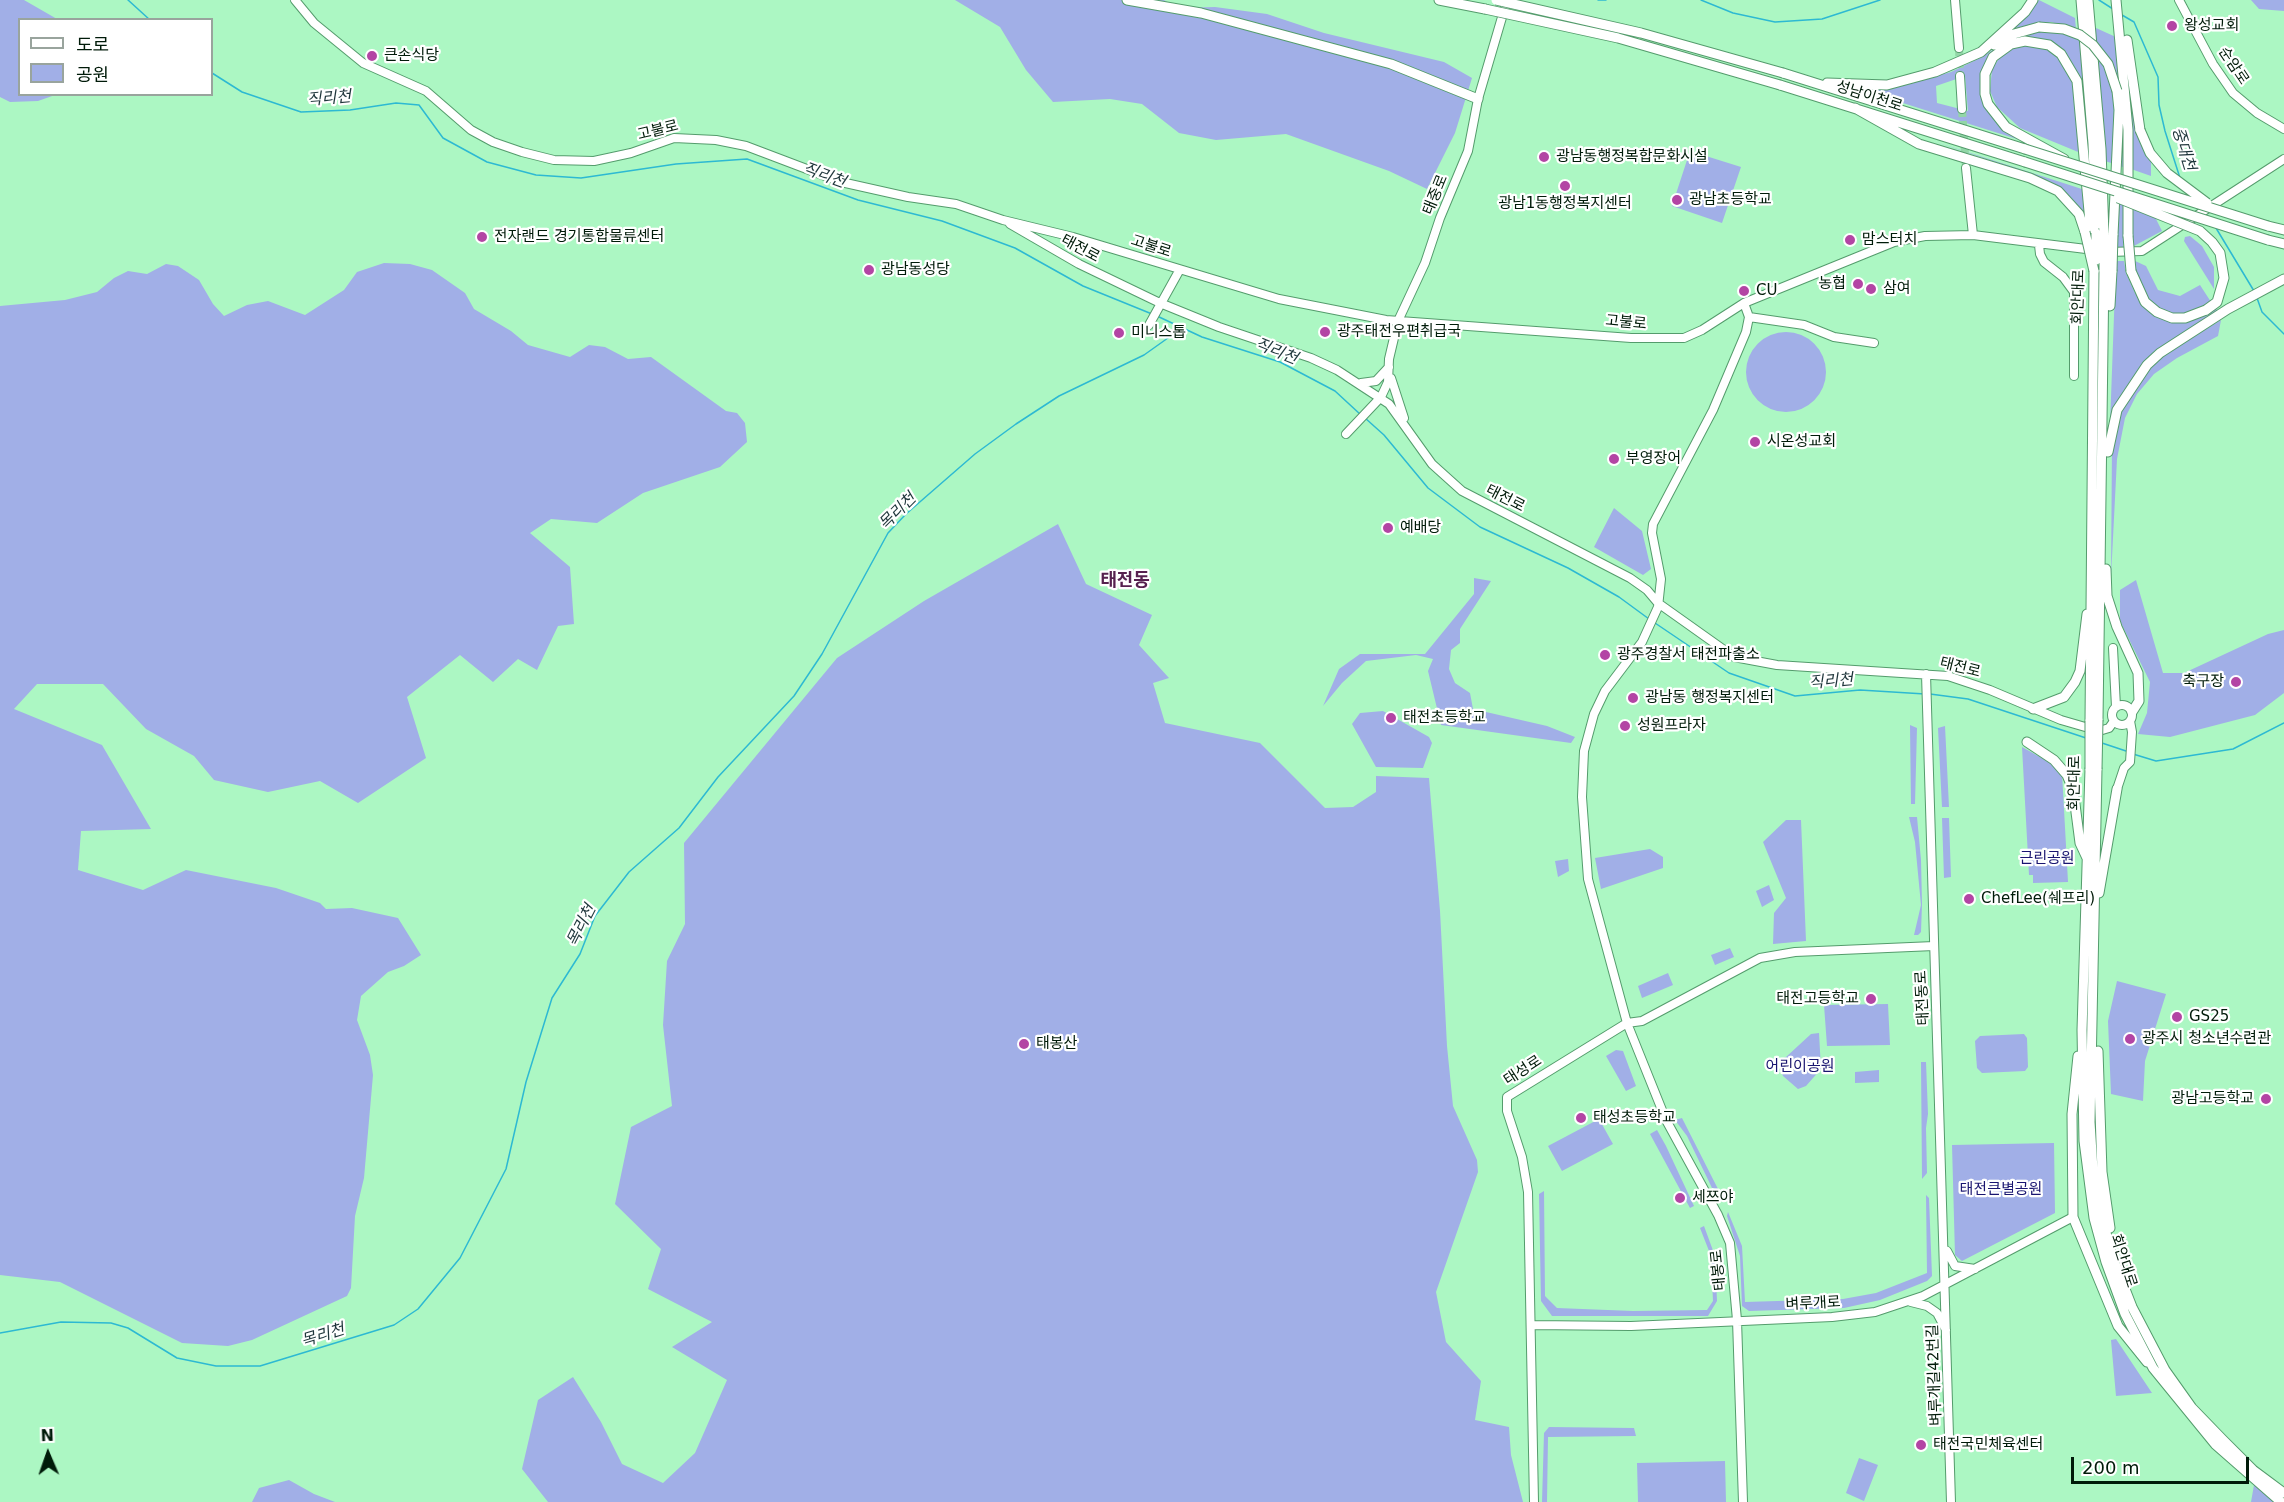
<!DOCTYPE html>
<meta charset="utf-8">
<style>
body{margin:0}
#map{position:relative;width:2284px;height:1502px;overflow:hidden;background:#acf7c3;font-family:"DejaVu Sans","Noto Sans KR",sans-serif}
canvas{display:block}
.legend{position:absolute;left:18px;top:18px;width:195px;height:78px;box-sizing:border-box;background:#fff;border:2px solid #99a49d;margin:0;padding:8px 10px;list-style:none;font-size:18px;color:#001b09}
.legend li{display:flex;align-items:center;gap:12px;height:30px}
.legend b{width:30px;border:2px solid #99a49d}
.north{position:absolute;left:18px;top:1424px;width:60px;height:60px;-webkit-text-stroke:4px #fff;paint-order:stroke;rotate:358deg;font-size:16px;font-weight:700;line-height:24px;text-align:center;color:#001b09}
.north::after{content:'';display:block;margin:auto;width:21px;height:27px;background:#001b09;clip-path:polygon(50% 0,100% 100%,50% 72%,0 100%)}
.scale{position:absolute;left:2071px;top:1457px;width:178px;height:27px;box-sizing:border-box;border:3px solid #001b09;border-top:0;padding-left:8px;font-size:18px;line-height:21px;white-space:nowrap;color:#001b09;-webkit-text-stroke:4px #fff;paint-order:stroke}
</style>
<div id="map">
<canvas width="2284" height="1502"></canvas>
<ul class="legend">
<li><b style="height:8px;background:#fff"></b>도로</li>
<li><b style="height:16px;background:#a1afe7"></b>공원</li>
</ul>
<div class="north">N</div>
<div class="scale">200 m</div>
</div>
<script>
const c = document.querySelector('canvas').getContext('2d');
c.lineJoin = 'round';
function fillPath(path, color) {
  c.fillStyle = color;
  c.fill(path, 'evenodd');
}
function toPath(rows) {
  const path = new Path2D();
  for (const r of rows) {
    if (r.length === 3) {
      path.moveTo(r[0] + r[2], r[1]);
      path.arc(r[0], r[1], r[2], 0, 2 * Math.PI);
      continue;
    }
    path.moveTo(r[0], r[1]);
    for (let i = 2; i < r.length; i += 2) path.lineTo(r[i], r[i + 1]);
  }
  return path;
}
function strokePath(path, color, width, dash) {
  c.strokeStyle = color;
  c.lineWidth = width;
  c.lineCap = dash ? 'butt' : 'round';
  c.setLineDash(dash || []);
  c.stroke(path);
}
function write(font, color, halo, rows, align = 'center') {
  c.font = font + ' "DejaVu Sans","Noto Sans KR",sans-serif';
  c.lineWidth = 4.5;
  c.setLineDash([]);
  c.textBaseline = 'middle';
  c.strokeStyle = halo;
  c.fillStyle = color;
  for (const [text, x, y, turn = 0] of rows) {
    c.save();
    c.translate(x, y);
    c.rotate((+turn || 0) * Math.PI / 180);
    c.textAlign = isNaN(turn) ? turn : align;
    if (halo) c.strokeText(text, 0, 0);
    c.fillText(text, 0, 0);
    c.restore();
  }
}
fillPath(toPath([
 [0,0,24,0,57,19,20,20,20,94,55,95,38,101,10,102,0,97],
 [955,0,1164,0,1177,8,1215,7,1267,14,1324,33,1444,62,1472,78,1455,133,1427,189,1389,171,1286,134,1216,140,1179,133,1142,104,1110,99,1053,102,1026,70,1000,27],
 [2039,0,2075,18,2076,29,2051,22,2011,31],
 [2251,0,2284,0,2284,11,2259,9],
 [2096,28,2118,38,2127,168,2119,166,2118,79,2109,58,2096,43],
 [2045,30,2063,33,2080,40,2085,110,2075,68,2062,50,2045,41,2028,37,2014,40,2001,47,1983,92,2020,140,1868,92,1869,89,1922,80,1951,72,1982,57,2006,41],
 [1965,76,1968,111,1937,103,1936,86],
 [2020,44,2047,47,2056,55,2072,79,2077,97,2083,154,2020,128,1997,107,1990,91,1992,69,2002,54],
 [2098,57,2106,68,2115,97,2114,164,2105,161],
 [2128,74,2151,155,2151,176,2131,169],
 [1933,141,2085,190,2088,226,2075,204,2019,170],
 [1690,151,1741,167,1722,223,1672,206],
 [2117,201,2125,204,2123,248,2116,248],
 [2131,206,2154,215,2162,231,2132,247],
 [2190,236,2202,246,2214,267,2214,289,2184,241,2185,237],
 [2133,260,2146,266,2158,290,2180,296,2200,285,2211,302,2202,309,2182,315,2165,312,2143,296,2136,282],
 [2116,261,2124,261,2126,273,2135,293,2146,307,2167,318,2208,313,2216,308,2218,313,2157,353,2110,425],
 [384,263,410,264,432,270,465,293,474,309,511,331,528,345,570,357,589,345,605,347,628,359,651,357,726,411,737,413,745,423,747,442,720,467,643,493,597,523,551,519,530,533,570,567,574,624,558,626,537,670,518,659,493,682,460,655,407,697,426,758,358,803,320,781,268,792,214,780,194,756,146,729,103,684,37,684,14,709,102,745,151,829,81,831,78,870,143,890,186,870,276,888,320,903,326,909,352,908,398,918,421,955,404,966,388,972,361,996,357,1020,370,1055,373,1075,364,1178,355,1216,351,1288,347,1296,252,1340,228,1346,182,1343,60,1282,0,1275,0,306,65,300,97,292,114,278,128,271,147,274,166,264,178,266,199,280,213,304,224,316,247,305,268,301,305,315,344,290,357,272],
 [2221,320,2218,336,2177,358,2154,374,2137,394,2125,418,2117,459,2111,577,2112,444,2120,413,2129,394,2158,359],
 [1786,372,40],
 [1614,508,1642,531,1651,569,1643,575,1594,547],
 [1058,524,1086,584,1152,615,1139,645,1169,678,1153,683,1165,723,1260,743,1325,808,1353,807,1376,792,1376,776,1429,778,1440,911,1447,1046,1453,1106,1477,1160,1478,1172,1436,1292,1446,1342,1481,1381,1475,1420,1509,1427,1511,1455,1523,1502,548,1502,522,1469,538,1400,573,1377,601,1422,622,1464,663,1483,695,1453,727,1380,672,1347,712,1322,648,1289,661,1249,615,1204,631,1127,672,1106,663,1025,667,961,685,924,684,843,837,658,924,601],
 [1474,578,1491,581,1460,629,1460,643,1451,650,1449,669,1455,683,1470,693,1473,709,1547,726,1575,737,1571,743,1441,725,1428,671,1433,659,1416,655,1366,661,1342,683,1323,706,1339,669,1360,654,1425,654,1474,594],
 [2136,580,2163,673,2184,673,2268,634,2284,630,2284,693,2255,715,2170,737,2138,734,2147,713,2150,682,2120,621,2120,590],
 [1383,711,1429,737,1432,743,1423,768,1376,767,1352,724,1360,713],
 [1910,725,1917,728,1915,804,1911,804],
 [1945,726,1949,807,1942,807,1938,728],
 [2022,747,2056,766,2062,773,2068,882,2033,883,2033,875,2029,875],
 [1909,817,1917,817,1921,860,1922,904,1921,932,1918,935,1914,935,1921,905,1915,842],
 [1942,818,1949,818,1951,877,1944,878],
 [1786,820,1801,820,1806,941,1773,944,1774,913,1786,898,1763,842],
 [1650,849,1663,857,1663,868,1601,889,1595,858],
 [1568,859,1569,871,1558,877,1555,861],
 [1769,885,1774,900,1762,907,1756,891],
 [1730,948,1734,957,1715,965,1711,955],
 [1668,973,1673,985,1642,998,1638,986],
 [2117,981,2166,994,2145,1061,2143,1101,2111,1094,2108,1021],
 [1888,1004,1890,1045,1827,1046,1824,1005],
 [1819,1033,1821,1069,1806,1086,1798,1089,1783,1076,1777,1061,1786,1057,1811,1034],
 [2024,1034,2027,1038,2028,1067,2025,1071,1982,1073,1977,1068,1975,1041,1980,1036],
 [1616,1050,1623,1051,1636,1086,1626,1091,1606,1056],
 [1921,1062,1926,1062,1928,1114,1926,1128,1927,1173,1922,1179],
 [1879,1070,1879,1082,1855,1083,1855,1072],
 [1682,1118,1718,1189,1712,1188,1687,1136,1675,1120],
 [1599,1119,1613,1144,1562,1171,1548,1146],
 [1657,1130,1666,1146,1694,1206,1690,1208,1650,1134],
 [2054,1143,2055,1213,1962,1261,1955,1255,1952,1145],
 [1544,1191,1545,1296,1557,1308,1633,1311,1707,1310,1713,1301,1711,1256,1700,1228,1704,1226,1715,1256,1717,1301,1708,1316,1552,1316,1541,1301,1539,1194],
 [1926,1195,1929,1198,1932,1276,1927,1281,1880,1300,1844,1308,1749,1311,1742,1306,1740,1256,1727,1216,1728,1212,1742,1246,1745,1302,1843,1299,1876,1293,1927,1273],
 [2116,1339,2152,1393,2116,1396,2111,1340],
 [1549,1427,1634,1428,1636,1436,1548,1437,1547,1502,1542,1502,1544,1433],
 [1859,1458,1878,1465,1864,1501,1846,1493],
 [1725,1461,1726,1502,1638,1502,1637,1463],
 [289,1480,314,1494,335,1502,252,1502,259,1488],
 [2254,1485,2275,1502,2251,1502]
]), '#a1afe7');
strokePath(toPath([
 [128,0,150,20],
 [1598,0,1606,0],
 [1701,0,1733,13,1775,22,1822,19,1880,0],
 [2099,0,2113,9],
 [2122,15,2134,22,2158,77,2159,105,2165,131,2180,178],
 [212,73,242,92,301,112,350,110,396,103,419,105,443,138,487,162,536,175,581,178,676,164,747,159,858,200,942,221,1015,248,1083,286,1152,314],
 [2216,228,2254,291],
 [2257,298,2262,312,2284,334],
 [1157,316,1202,337,1280,362,1335,391,1361,415],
 [1365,418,1384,435,1428,488,1480,527,1568,568,1619,597,1649,619],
 [1655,623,1729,673,1795,696,1860,690,1925,694],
 [1930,694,1968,699,2086,738],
 [2102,743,2129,752],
 [2133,754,2156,761,2233,749,2284,723],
 [0,1333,61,1322,111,1323,128,1328,177,1358,216,1366,260,1366,394,1325,418,1309,460,1258,506,1169,526,1082,552,998,580,954,595,916,629,872,679,828,718,777,794,696,822,654,888,533,906,514,975,454,1016,424,1059,396,1144,355,1182,328]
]), '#2db9d2', 1.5);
strokePath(toPath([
 [1959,48,1960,76],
 [1962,109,1966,168]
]), '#92d6a7', 8, [8, 4]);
const secondary = toPath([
 [295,0,314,23,363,63,426,91,471,130,493,142,522,152,554,160,594,161,631,153,674,138,716,140,746,146,841,182,908,197,956,204,1003,220,1073,237,1279,299,1386,320,1631,338,1684,338,1702,330,1744,303,1894,242,1925,236,1973,235,1966,168],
 [1955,0,1959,48],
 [2179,0,2213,64,2233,93,2257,113,2284,129],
 [1960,76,1962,109],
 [1010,224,1079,264,1160,303,1219,327,1311,358,1337,370,1389,404,1432,464,1462,491,1630,578,1647,590,1658,603,1734,657,1777,665,1948,676,1990,690,2061,720,2099,731,2109,728,2114,721],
 [1973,235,2094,250],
 [2039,245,2040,254,2044,262,2063,277,2074,292,2074,376],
 [2109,252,2142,251,2284,159],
 [1749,317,1804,325,1834,337,1874,343],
 [1149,325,1179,271],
 [1391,378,1404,418],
 [1361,383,1376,381,1389,367],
 [1346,434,1381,397,1388,382,1389,359,1398,321,1425,263,1440,218,1468,151,1478,99,1505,7],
 [2113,648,2116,707],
 [1926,674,1951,1502],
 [2122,715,10],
 [2117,789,2124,768,2130,762,2132,732,2130,721],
 [1947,1251,1955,1266,1975,1269],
 [1911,1302,1927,1306,1937,1313,1946,1330],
 [1531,1325,1631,1326,1832,1317,1875,1312,1923,1296,2073,1217],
 [1534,1502,1528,1192,1522,1157,1507,1111,1507,1097,1627,1023,1642,1021,1760,958,1795,952,1934,946],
 [1743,1502,1737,1320,1730,1243,1718,1215,1666,1120,1627,1023,1588,879,1582,797,1584,751,1594,714,1605,691,1642,642,1658,607,1661,579,1652,533,1653,524,1713,410,1746,332,1749,317,1744,303]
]);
const highway = toPath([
 [1127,0,1201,13,1391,64,1478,99],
 [1439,0,1485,9],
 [2081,0,2093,144,2096,225],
 [2088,0,2101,149,2104,235],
 [2116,0,2128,130,2128,236],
 [2127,40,2140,130],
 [1994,45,2014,34,2039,27],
 [1783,73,2025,149],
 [1827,83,1887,85,1935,72,1981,52,2025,12,2033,0],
 [1780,85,2025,162],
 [1855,108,1919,144,2030,178,2058,191,2079,214,2085,232],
 [2064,159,2006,127,1988,104,1985,94,1985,74,1993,57,2011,44,2025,41,2049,45,2061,54,2077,81,2091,233],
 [2268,226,2284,230],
 [2113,235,2119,110,2117,91],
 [2268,240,2284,244],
 [2131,271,2145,302,2157,312,2172,318,2185,318,2206,310],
 [2110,306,2112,271],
 [2108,452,2117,410,2147,365,2160,353,2228,309,2284,279],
 [2106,569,2107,596,2117,627,2138,673,2139,701,2132,712],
 [2033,709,2064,697,2075,682,2080,671,2087,614],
 [2098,720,2104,270],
 [2090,721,2094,271],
 [2027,742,2054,760,2067,775,2073,789,2080,843,2087,858],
 [2090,769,2082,1030,2084,1141,2094,1218,2106,1262,2125,1314,2153,1368,2215,1444,2281,1502],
 [2097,769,2090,1122,2093,1170,2102,1217,2112,1256,2132,1307,2165,1370,2192,1408,2222,1439,2253,1470,2284,1493],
 [2099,893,2117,789],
 [2098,1051,2102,1172,2110,1228],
 [2078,1056,2072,1114,2073,1217,2118,1326,2147,1362]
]);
strokePath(secondary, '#549c6c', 10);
strokePath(highway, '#549c6c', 11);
strokePath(secondary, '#fff', 8);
strokePath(highway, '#fff', 9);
const highwayBridge = toPath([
 [1496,0,1641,33,1783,73],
 [1485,9,1618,38,1780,85],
 [2039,27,2064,29,2080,35,2093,45,2108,64,2117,91],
 [2140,130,2150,153,2167,173,2207,203],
 [2025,149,2268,226],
 [2025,162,2268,240],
 [2118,198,2200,231,2212,242,2220,253,2224,278,2217,302,2206,310],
 [2085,232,2094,271],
 [2104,235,2104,270],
 [2128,236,2131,271],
 [2096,260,2096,233],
 [2112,271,2113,235],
 [2090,769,2090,721],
 [2097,769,2098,720]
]);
strokePath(highwayBridge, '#549c6c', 11, []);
strokePath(highwayBridge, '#fff', 9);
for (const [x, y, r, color] of [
 [2172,26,6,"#b345a4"],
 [372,56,6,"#b345a4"],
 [1544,157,6,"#b345a4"],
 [1565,186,6,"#b345a4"],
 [1677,200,6,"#b345a4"],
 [482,237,6,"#b345a4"],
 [1850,240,6,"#b345a4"],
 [869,270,6,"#b345a4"],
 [1858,284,6,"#b345a4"],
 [1871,289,6,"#b345a4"],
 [1744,291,6,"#b345a4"],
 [1325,332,6,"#b345a4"],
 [1119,333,6,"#b345a4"],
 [1755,442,6,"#b345a4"],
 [1614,459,6,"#b345a4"],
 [1388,528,6,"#b345a4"],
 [1605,655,6,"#b345a4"],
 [2236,682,6,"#b345a4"],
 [1633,698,6,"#b345a4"],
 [1391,718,6,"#b345a4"],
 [1625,726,6,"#b345a4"],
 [1969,899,6,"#b345a4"],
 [1871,999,6,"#b345a4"],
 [2177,1017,6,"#b345a4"],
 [2130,1039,6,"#b345a4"],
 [1024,1044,6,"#b345a4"],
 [2266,1099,6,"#b345a4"],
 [1581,1118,6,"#b345a4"],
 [1680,1198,6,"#b345a4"],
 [1921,1445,6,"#b345a4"]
]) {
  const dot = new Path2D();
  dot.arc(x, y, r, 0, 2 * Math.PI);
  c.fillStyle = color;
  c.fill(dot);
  strokePath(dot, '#fff', 2);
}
write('15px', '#001b09', '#fff', [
 ["왕성교회",2184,26],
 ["큰손식당",384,56],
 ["광남동행정복합문화시설",1556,157],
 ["광남초등학교",1689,200],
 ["광남1동행정복지센터",1565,204,"center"],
 ["전자랜드 경기통합물류센터",494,237],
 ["맘스터치",1862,240],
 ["광남동성당",881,270],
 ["농협",1846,284,"right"],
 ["삼여",1883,289],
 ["CU",1756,291],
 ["광주태전우편취급국",1337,332],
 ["미니스톱",1131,333],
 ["시온성교회",1767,442],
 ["부영장어",1626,459],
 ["예배당",1400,528],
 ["광주경찰서 태전파출소",1617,655],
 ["축구장",2224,682,"right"],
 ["광남동 행정복지센터",1645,698],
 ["태전초등학교",1403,718],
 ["성원프라자",1637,726],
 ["ChefLee(쉐프리)",1981,899],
 ["태전고등학교",1859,999,"right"],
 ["GS25",2189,1017],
 ["광주시 청소년수련관",2142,1039],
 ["태봉산",1036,1044],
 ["광남고등학교",2254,1099,"right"],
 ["태성초등학교",1593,1118],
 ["세쯔야",1692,1198],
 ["태전국민체육센터",1933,1445]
], 'left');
write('15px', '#001b09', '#fff', [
 ["순암로",2233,66,56],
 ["성남이천로",1869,97,18],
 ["고불로",658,131,-14],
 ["태중로",1436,195,-68],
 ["고불로",1151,247,18],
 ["태전로",1080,249,28],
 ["회안대로",2079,297,-88],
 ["고불로",1626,323,5],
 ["태전로",1505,499,27],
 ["태전로",1960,668,14],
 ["회안대로",2075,783,-89],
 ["태전동로",1923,998,-93],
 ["태성로",1523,1071,-33],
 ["회안대로",2123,1261,72],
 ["태봉로",1719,1270,-96],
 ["벼루개로",1813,1304,-3],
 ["벼루개길42번길",1935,1375,-92]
]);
write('15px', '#191570', '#fff', [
 ["근린공원",2047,859],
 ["어린이공원",1800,1067],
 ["태전큰별공원",2001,1190]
]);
write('italic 16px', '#1e353a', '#fff', [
 ["직리천",329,99,-5],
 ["중대천",2183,149,73],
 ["직리천",824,176,20],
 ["직리천",1276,352,22],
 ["목리천",898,512,-45],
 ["직리천",1831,682,-5],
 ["목리천",582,926,-63],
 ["목리천",323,1336,-17]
]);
write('bold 18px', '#56214f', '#fff', [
 ["태전동",1125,581]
]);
</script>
